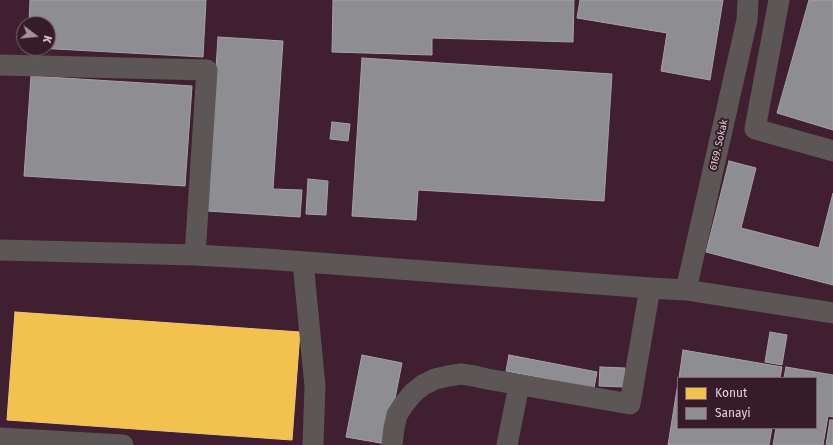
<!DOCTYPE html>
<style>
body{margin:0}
#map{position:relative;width:833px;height:445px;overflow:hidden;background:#302128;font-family:"Fira Sans",sans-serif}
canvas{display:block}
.legend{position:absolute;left:677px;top:377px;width:140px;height:52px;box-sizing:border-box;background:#361b28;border:1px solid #7c646f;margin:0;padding:5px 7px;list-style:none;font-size:12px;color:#e4d1d9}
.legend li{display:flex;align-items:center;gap:8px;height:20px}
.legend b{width:20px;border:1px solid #7c646f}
.north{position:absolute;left:16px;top:16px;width:40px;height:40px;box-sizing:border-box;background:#361b28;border:1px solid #7c646f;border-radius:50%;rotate:106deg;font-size:11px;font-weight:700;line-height:16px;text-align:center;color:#e4d1d9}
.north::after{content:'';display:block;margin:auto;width:14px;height:18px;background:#a5939b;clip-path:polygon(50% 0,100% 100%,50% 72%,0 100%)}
</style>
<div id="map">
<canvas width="833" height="445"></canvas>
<ul class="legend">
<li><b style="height:11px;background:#f2c14e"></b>Konut</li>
<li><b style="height:11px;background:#8d8d92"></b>Sanayi</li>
</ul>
<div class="north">K</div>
</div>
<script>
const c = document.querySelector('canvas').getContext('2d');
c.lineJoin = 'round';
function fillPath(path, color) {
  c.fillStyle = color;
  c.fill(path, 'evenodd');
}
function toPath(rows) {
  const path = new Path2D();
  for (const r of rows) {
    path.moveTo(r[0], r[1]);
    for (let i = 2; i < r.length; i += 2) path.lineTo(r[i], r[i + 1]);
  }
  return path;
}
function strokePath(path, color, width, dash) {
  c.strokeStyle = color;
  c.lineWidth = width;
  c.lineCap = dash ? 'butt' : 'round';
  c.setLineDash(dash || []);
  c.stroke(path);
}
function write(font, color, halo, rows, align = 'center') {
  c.font = font + ' "Fira Sans",sans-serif';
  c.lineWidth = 4;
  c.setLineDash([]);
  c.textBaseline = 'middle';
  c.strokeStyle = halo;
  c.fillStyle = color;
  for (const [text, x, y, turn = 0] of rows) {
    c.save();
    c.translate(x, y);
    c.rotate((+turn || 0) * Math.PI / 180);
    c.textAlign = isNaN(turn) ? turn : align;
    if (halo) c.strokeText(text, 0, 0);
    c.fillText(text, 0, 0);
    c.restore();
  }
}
fillPath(toPath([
 [0,0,833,0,833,445,0,445],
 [24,24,48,24,48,48,24,48],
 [678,378,816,378,816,428,678,428]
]), '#3f1f30');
const homes = toPath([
 [15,312,300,332,292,440,7,420,15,312]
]);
fillPath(homes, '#f2c14e');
strokePath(homes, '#eec678', 1);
const industry = toPath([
 [30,0,206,0,203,57,37,48,48,48,48,24,29,24,30,0],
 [333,0,574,0,573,42,432,38,432,55,332,52,333,0],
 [580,0,723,0,710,80,661,71,667,33,577,18,580,0],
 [809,0,833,0,833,130,777,113,809,0],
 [218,37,283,41,273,189,302,190,300,217,207,211,218,37],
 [362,58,612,74,604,201,418,190,416,220,352,216,362,58],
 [31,76,192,86,185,186,24,176,31,76],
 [332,122,350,124,348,141,330,139,332,122],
 [729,161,756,168,741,228,819,248,833,193,833,285,706,252,729,161],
 [308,179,328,181,326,215,306,214,308,179],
 [770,332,787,335,782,365,765,362,770,332],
 [683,350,782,367,780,378,679,378,683,350],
 [362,355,402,363,386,444,346,437,362,355],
 [509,355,597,372,594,388,506,371,509,355],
 [600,367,625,368,624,387,599,386,600,367],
 [786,367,833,375,833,417,828,416,823,445,773,445,776,428,816,428,816,378,784,378,786,367],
 [678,383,678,428,772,428,769,445,668,445,678,383],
 [830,420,833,420,833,445,826,445,830,420]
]);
fillPath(industry, '#8d8d92');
strokePath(industry, '#a7a1a7', 1);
strokePath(toPath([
 [779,0,755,129,833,151],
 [0,65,207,70,195,255],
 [0,250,195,255,266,259,650,288,686,290,833,313],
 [303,262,315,386,313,445],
 [686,290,747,20,748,0],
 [0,438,123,445],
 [392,445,394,428,397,415,404,404,413,393,423,385,435,379,448,376,461,374,474,376,487,379,630,404,650,288],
 [507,445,519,385]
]), '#5d5657', 21);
write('10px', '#e4d1d9', '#361b28', [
 ["6169. Sokak",719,145,-77]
]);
</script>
